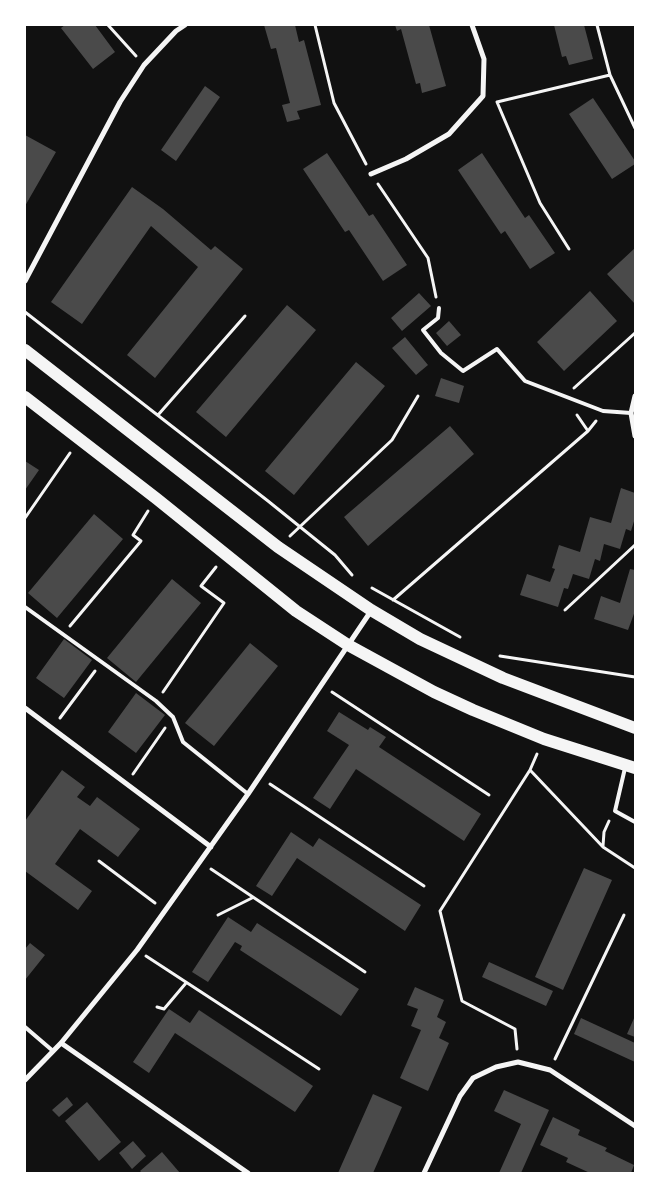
<!DOCTYPE html>
<style>
body{margin:0}
#map{position:relative;width:660px;height:1198px;overflow:hidden;background:#111;font-family:"Crimson Pro",serif}
canvas{display:block}
.frame{position:absolute;inset:0;border:26px solid #fff;pointer-events:none}
</style>
<div id="map">
<canvas width="660" height="1198"></canvas>
<div class="frame"></div>
</div>
<script>
const c = document.querySelector('canvas').getContext('2d');
c.lineJoin = 'round';
function fillPath(path, color) {
  c.fillStyle = color;
  c.fill(path, 'evenodd');
}
function toPath(rows) {
  const path = new Path2D();
  for (const r of rows) {
    path.moveTo(r[0], r[1]);
    for (let i = 2; i < r.length; i += 2) path.lineTo(r[i], r[i + 1]);
  }
  return path;
}
function strokePath(path, color, width, dash) {
  c.strokeStyle = color;
  c.lineWidth = width;
  c.lineCap = dash ? 'butt' : 'round';
  c.setLineDash(dash || []);
  c.stroke(path);
}
fillPath(toPath([
 [65,25,95,25,115,52,93,69,61,28],
 [264,25,295,25,299,42,304,40,321,105,297,111,300,119,287,122,282,105,290,103,276,48,271,49],
 [395,25,429,25,446,86,422,93,420,83,416,84,401,29,397,31],
 [554,25,584,25,593,59,569,65,566,56,562,57],
 [205,86,220,97,176,161,161,150],
 [593,98,635,161,635,164,612,179,569,114],
 [25,135,56,152,25,206],
 [327,153,369,216,373,214,407,265,383,281,349,230,345,232,303,169],
 [482,153,525,218,529,215,555,253,530,269,505,231,501,234,458,170],
 [132,187,163,209,211,250,215,246,243,269,155,378,127,355,198,267,151,226,82,324,51,302],
 [635,248,635,304,607,274],
 [590,291,617,321,564,371,537,342],
 [419,293,431,306,402,331,391,318],
 [287,305,316,330,226,437,196,412],
 [449,321,461,335,447,346,436,333],
 [405,337,428,365,416,375,392,348],
 [356,362,385,386,294,495,265,471],
 [441,378,464,386,459,403,435,396],
 [450,426,474,454,368,546,344,517],
 [25,461,39,470,25,490],
 [621,488,635,493,635,518,631,531,626,529,620,549,604,544,600,561,595,559,589,579,573,574,568,589,564,588,558,607,520,595,527,574,550,582,555,569,552,568,559,545,580,552,590,517,611,523],
 [94,514,123,539,57,618,28,593],
 [630,569,635,570,635,611,628,630,594,619,601,596,620,603],
 [172,579,201,603,136,682,107,658],
 [64,639,92,660,64,698,36,678],
 [250,643,278,666,214,746,185,723],
 [136,693,165,715,136,753,108,732],
 [339,712,368,730,370,727,386,737,379,747,481,814,464,841,356,769,330,809,313,798,349,745,327,731],
 [62,770,85,787,77,797,90,806,97,797,140,829,118,857,80,829,55,864,92,891,78,910,25,871,25,821],
 [291,832,313,847,319,838,421,905,405,931,297,858,272,896,256,886],
 [584,868,612,880,563,990,535,977],
 [228,917,251,932,257,923,359,989,341,1016,240,950,242,946,235,942,208,982,192,972],
 [30,943,45,955,25,980,25,949],
 [489,962,553,991,546,1006,482,977],
 [415,987,444,1000,437,1017,446,1022,439,1038,449,1043,428,1091,400,1078,421,1030,411,1026,418,1009,407,1005],
 [169,1009,190,1023,199,1010,313,1086,295,1112,175,1033,149,1073,133,1062],
 [635,1016,635,1037,627,1034],
 [581,1018,635,1043,635,1062,574,1034],
 [504,1090,549,1110,521,1173,499,1173,521,1124,494,1111],
 [373,1094,402,1107,381,1155,373,1173,338,1173],
 [67,1097,73,1105,59,1117,52,1110],
 [87,1102,121,1142,99,1161,65,1121],
 [553,1117,580,1130,578,1135,607,1148,605,1151,634,1165,631,1173,590,1173,566,1162,568,1158,540,1145],
 [133,1141,146,1156,132,1169,119,1153],
 [162,1152,180,1173,142,1173,140,1171]
]), '#4a4a4a');
strokePath(toPath([
 [108,25,136,56],
 [315,25,334,103,366,164],
 [597,25,610,75,635,128],
 [497,102,540,203,569,249],
 [497,102,610,75],
 [378,184,428,258,436,297],
 [25,312,268,501,335,555,352,575],
 [574,388,635,333],
 [158,415,245,316],
 [577,415,588,431],
 [25,518,70,453],
 [290,536,392,440,418,396],
 [372,588,460,637],
 [393,600,588,431,596,421],
 [565,610,635,545],
 [70,626,141,541,133,535,148,511],
 [500,656,635,677],
 [163,692,224,603,201,586,216,567],
 [332,692,489,795],
 [60,718,95,671],
 [537,754,530,770,603,847,635,868],
 [133,774,165,728],
 [270,784,424,886],
 [603,846,604,832,609,821],
 [99,861,155,903],
 [211,869,365,972],
 [218,915,252,898],
 [146,956,319,1069],
 [157,1007,164,1009,186,983],
 [517,1049,515,1029,462,1001,440,911,530,770],
 [555,1059,624,915]
]), '#f5f5f5', 3);
strokePath(toPath([
 [439,308,438,318,423,330,441,353,463,371,497,349,525,381,603,411,631,413],
 [25,607,156,701,173,717,183,742,248,794],
 [625,768,615,811,635,822],
 [25,1027,53,1051]
]), '#f5f5f5', 4);
strokePath(toPath([
 [371,174,406,159,449,134,483,96,484,59,472,25],
 [25,281,120,102,144,65,176,31,185,25],
 [635,396,631,413,635,436],
 [25,708,211,847],
 [61,1043,248,1173],
 [25,1080,61,1043,137,950,248,794,371,611],
 [424,1173,460,1096,473,1078,496,1067,518,1062,550,1070,635,1126]
]), '#f5f5f5', 5);
strokePath(toPath([
 [25,350,278,547,371,610,420,639,503,678,635,728],
 [25,397,157,499,296,611,348,645,434,692,473,710,544,739,635,768]
]), '#f5f5f5', 12);
</script>
